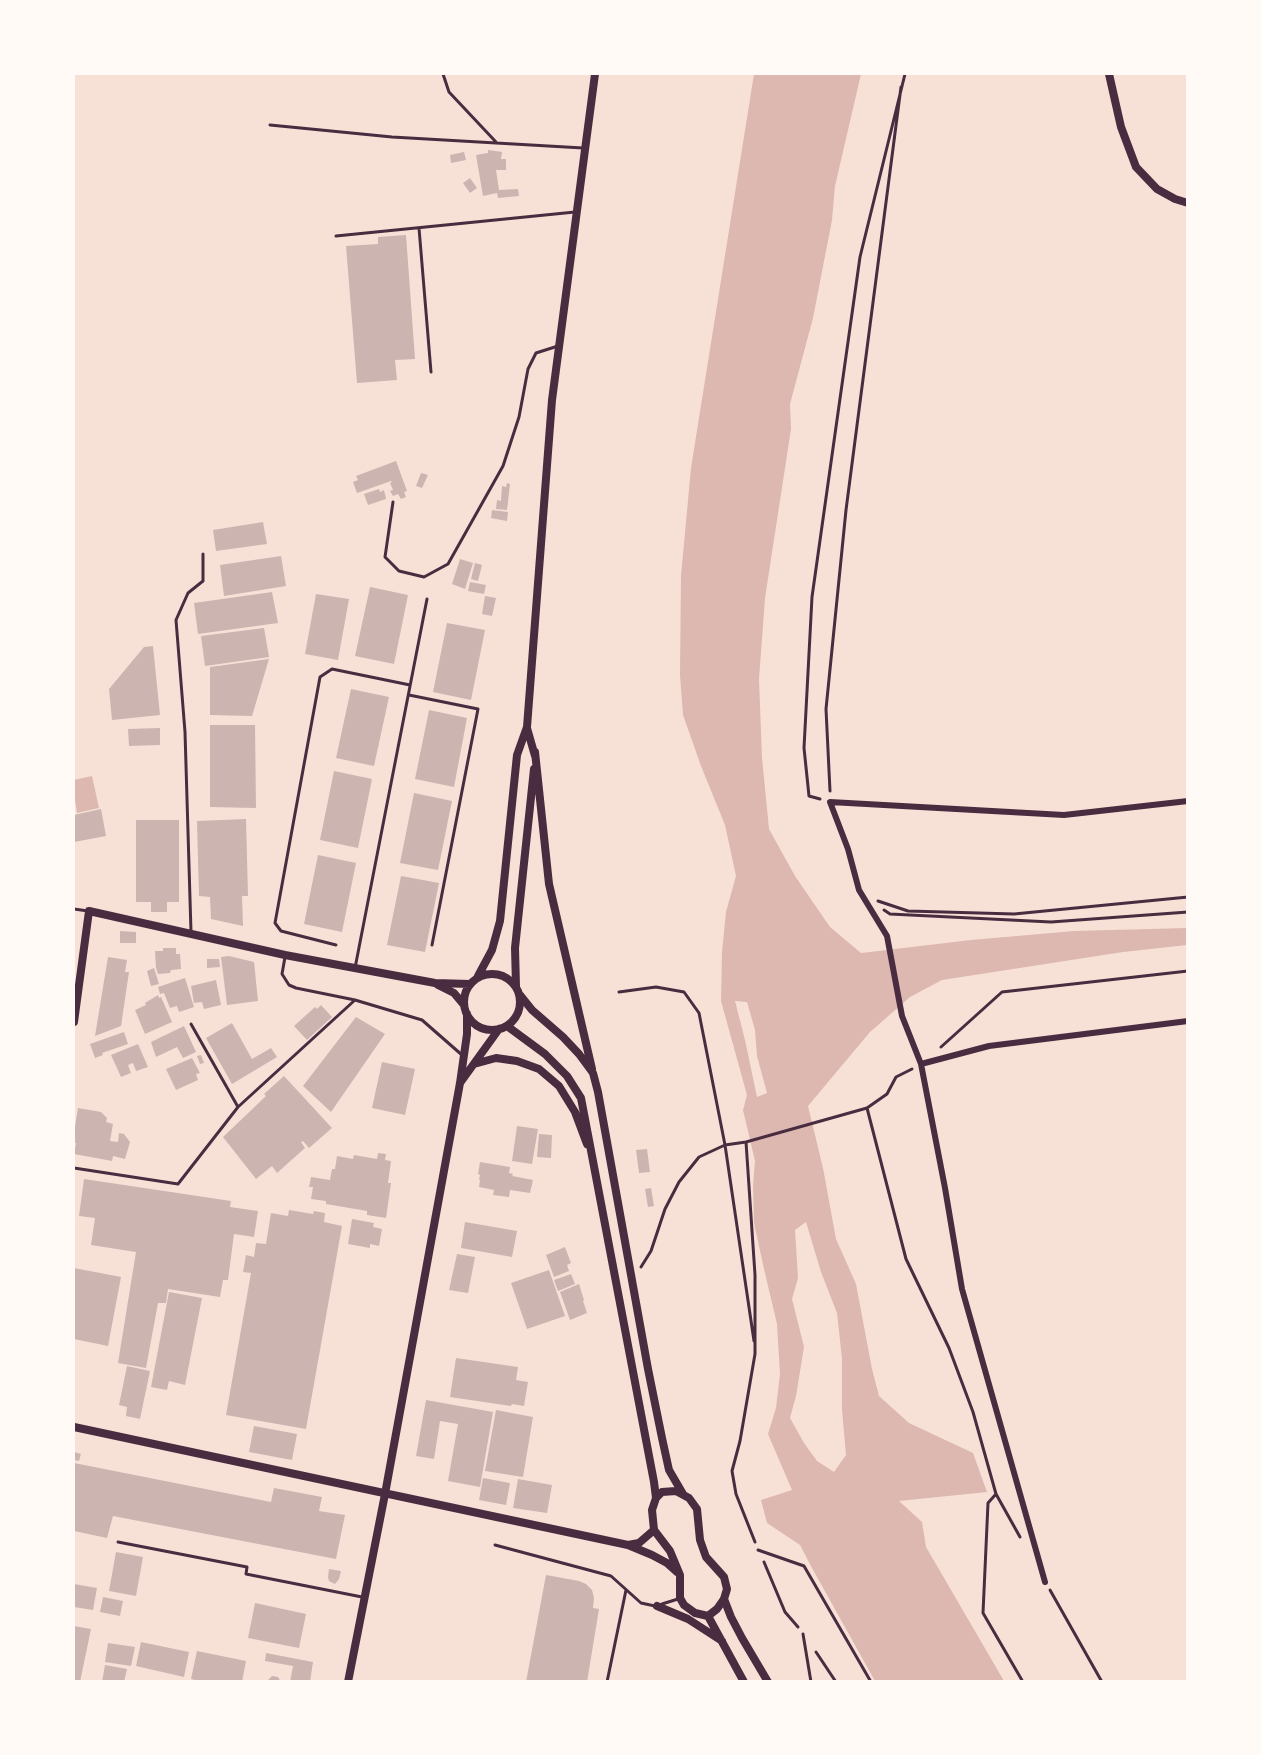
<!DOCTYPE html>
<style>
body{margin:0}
#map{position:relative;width:1261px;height:1755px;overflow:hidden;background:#f7e1d7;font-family:Karla,sans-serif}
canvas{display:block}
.frame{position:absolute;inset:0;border:75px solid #fffaf5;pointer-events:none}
</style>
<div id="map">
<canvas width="1261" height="1755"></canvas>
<div class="frame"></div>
</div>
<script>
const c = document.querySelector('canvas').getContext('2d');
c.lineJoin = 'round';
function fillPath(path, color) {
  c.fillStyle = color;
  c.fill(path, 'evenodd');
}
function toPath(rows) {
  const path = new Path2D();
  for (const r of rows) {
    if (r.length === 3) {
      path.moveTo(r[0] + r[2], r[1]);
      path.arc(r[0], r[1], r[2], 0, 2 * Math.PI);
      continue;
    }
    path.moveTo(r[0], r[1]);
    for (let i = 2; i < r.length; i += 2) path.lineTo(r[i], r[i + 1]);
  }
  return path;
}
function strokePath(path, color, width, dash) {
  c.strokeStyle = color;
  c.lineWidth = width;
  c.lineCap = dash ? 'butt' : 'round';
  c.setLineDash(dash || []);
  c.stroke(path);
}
fillPath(toPath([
 [754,74,861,74,835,186,832,220,813,318,790,404,791,429,765,598,759,679,762,758,769,829,795,876,830,927,861,953,971,940,1074,931,1187,928,1187,945,1123,952,942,980,910,997,870,1032,808,1106,823,1168,836,1239,856,1284,872,1369,879,1396,909,1423,973,1453,987,1492,899,1501,922,1522,926,1547,1004,1681,875,1681,812,1568,800,1545,767,1523,761,1500,792,1490,768,1434,776,1408,780,1374,777,1324,764,1269,754,1223,753,1185,755,1161,743,1110,747,1095,721,1001,722,952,726,912,736,876,725,825,701,766,683,715,680,675,681,576,691,468],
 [735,1001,747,1002,755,1030,757,1056,767,1093,757,1097,745,1040],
 [806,1222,821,1272,837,1313,842,1359,842,1410,846,1455,834,1472,817,1461,804,1443,790,1418,796,1396,804,1347,792,1299,798,1278,795,1230],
 [92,776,99,808,77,813,74,793,74,780]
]), '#dcb8b0');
fillPath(toPath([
 [488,150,502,152,501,159,506,159,506,170,496,170,499,190,518,189,519,196,498,198,497,193,483,196,476,155,488,153],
 [464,152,466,160,451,163,450,155],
 [470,178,477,188,470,193,463,183],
 [406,235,415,359,395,360,397,380,357,383,346,246,378,244,378,237],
 [396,461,407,491,404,492,406,497,401,499,398,494,393,496,390,491,393,490,390,483,392,482,391,481,357,493,353,482,358,480,356,476],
 [421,473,428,475,422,488,416,486],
 [507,483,510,484,507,510,496,509,497,500,501,501,502,486,506,487],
 [379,489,380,492,384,490,386,499,368,505,364,494],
 [492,510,508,512,507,521,491,518],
 [263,522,267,544,216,551,213,530],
 [281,556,286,586,224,596,220,565],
 [460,559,473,563,465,589,452,584],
 [475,563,482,565,478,581,471,579],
 [470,582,486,585,484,594,468,591],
 [370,587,408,595,394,664,355,656],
 [272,592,278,623,198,634,194,603],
 [316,594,349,599,338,660,305,654],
 [485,596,496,598,492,616,482,614],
 [447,623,485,630,471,700,433,692],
 [264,628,269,657,205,666,201,636],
 [153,646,160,715,112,720,109,689,144,647],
 [269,659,252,716,210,715,210,667],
 [351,689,389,697,374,766,336,758],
 [429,710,467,718,454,787,415,779],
 [210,725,255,725,256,808,210,807],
 [160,728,160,745,129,746,128,729],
 [334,771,372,779,358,848,320,840],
 [414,793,452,801,438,870,400,863],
 [101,809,106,836,74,842,74,815],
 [246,819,248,896,242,896,243,926,211,919,210,897,199,896,197,821],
 [136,820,179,820,179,902,167,902,167,912,151,912,151,902,136,902],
 [318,855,356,863,342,932,304,924],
 [401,876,439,883,425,952,387,945],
 [120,931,136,932,136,943,120,943],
 [163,948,176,948,176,954,180,954,181,969,171,970,170,973,158,974,156,968,155,951,163,951],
 [229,956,254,962,258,1001,227,1005,221,957],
 [108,957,127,960,125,972,129,972,121,1026,95,1036],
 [207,959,219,959,220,967,207,968],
 [154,968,159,984,151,986,147,971],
 [185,978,194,1007,179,1012,177,1006,170,1008,164,993,160,994,158,987],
 [216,980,221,1005,204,1009,202,1002,194,1003,191,986],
 [158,995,159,998,161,997,172,1022,145,1034,135,1010,146,1005,145,1003],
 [321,1005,332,1017,307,1040,294,1026,315,1007,317,1009],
 [356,1017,385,1034,331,1112,303,1086],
 [232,1023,252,1059,271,1048,277,1057,232,1084,206,1038],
 [184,1026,196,1052,183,1058,177,1047,156,1057,151,1042],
 [124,1032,128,1044,102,1053,103,1055,95,1058,90,1044],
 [138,1044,148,1067,136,1071,133,1063,128,1065,131,1073,121,1077,111,1055],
 [201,1055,204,1063,200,1064,197,1056],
 [192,1058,200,1073,196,1074,198,1080,176,1090,166,1069],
 [382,1062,415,1069,405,1115,372,1108],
 [284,1076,332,1128,309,1148,303,1141,301,1142,305,1148,277,1173,272,1166,256,1179,223,1137,266,1096,264,1094],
 [78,1108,101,1112,107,1118,106,1122,113,1124,110,1141,118,1142,119,1133,124,1134,130,1142,125,1159,113,1156,112,1161,74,1154,76,1143,74,1143,74,1133],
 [517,1126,538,1129,532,1164,512,1161],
 [539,1134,552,1135,551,1158,537,1157],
 [647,1149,650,1172,639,1173,636,1150],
 [378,1153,386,1154,385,1160,391,1161,388,1183,391,1183,386,1218,367,1215,367,1211,326,1204,326,1201,311,1199,313,1187,309,1187,311,1177,330,1180,332,1169,335,1169,337,1156,353,1159,354,1155,377,1159],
 [480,1162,510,1167,509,1173,513,1174,512,1176,533,1180,530,1193,510,1190,509,1197,493,1195,494,1190,479,1187,480,1180,479,1180,480,1175,478,1174],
 [84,1179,231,1201,230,1207,258,1211,254,1237,234,1234,228,1280,223,1280,220,1297,168,1289,166,1303,158,1303,146,1368,118,1363,136,1252,91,1245,95,1218,79,1216],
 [651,1188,654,1206,648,1207,645,1189],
 [289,1210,313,1214,314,1211,325,1213,324,1222,342,1226,306,1429,226,1415,251,1273,243,1272,246,1255,254,1257,256,1243,266,1244,271,1213,288,1216],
 [352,1219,374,1223,373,1227,382,1229,379,1246,370,1244,370,1248,348,1244],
 [465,1222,517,1231,512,1257,461,1248],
 [565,1247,571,1263,567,1265,569,1271,554,1277,546,1255],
 [457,1254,475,1257,468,1293,449,1290],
 [74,1268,121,1277,108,1346,74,1339],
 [549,1270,565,1316,527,1329,511,1283],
 [571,1274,575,1284,558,1291,554,1280],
 [579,1284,584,1300,583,1301,587,1313,570,1320,560,1292],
 [169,1292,202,1298,185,1385,169,1381,167,1390,151,1387],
 [456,1358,518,1367,516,1380,528,1382,524,1406,512,1404,511,1406,450,1397],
 [127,1366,150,1371,140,1419,126,1416,127,1407,119,1405],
 [426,1400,493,1412,480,1487,448,1481,458,1424,440,1421,434,1459,416,1456],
 [496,1410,533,1417,523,1477,485,1471],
 [254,1426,297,1434,292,1460,249,1452],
 [74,1452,81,1454,79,1461,74,1460],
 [74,1463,271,1502,274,1488,322,1497,319,1511,345,1515,336,1559,113,1516,107,1538,74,1531],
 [483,1478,510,1483,506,1505,479,1500],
 [518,1479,552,1485,547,1513,513,1508],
 [116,1552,143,1557,136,1596,109,1591],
 [329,1569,341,1571,339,1579,335,1584,329,1581,328,1577],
 [546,1575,579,1581,586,1584,592,1590,594,1598,593,1608,599,1609,587,1682,526,1682],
 [74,1584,97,1588,93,1610,74,1607],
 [103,1597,123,1601,120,1616,100,1612],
 [255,1603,306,1614,299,1648,248,1638],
 [74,1626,91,1629,80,1682,74,1682],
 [141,1642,189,1652,184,1677,136,1666],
 [108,1643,135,1647,131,1666,105,1662],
 [197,1651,246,1661,242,1682,202,1682,191,1679],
 [266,1653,313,1662,310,1682,290,1682,293,1666,265,1661],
 [105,1665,127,1669,124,1682,102,1682],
 [272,1676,278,1677,281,1682,266,1682]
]), '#ccb4b1');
strokePath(toPath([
 [830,791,826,709,846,510,901,87],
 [820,799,809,796,804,748,812,597,860,257,905,74],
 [878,901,908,911,1014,914,1188,897],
 [884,910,890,914,1051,922,1188,912],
 [619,992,656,987,684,992,699,1013,725,1145,754,1341],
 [941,1047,1002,992,1188,971],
 [867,1108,906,1259,949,1348,973,1412,996,1494,988,1503,983,1613,1023,1682],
 [746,1142,755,1275,755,1354,740,1441,732,1471,736,1494,755,1542],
 [641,1267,651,1251,665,1209,679,1182,699,1157,725,1145,746,1142,867,1108,887,1094,896,1077,912,1069],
 [996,1494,1020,1537],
 [764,1562,785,1612,798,1627],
 [1050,1590,1102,1682],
 [816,1652,836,1682]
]), '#4a2c40', 3);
strokePath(toPath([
 [443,74,449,92,496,142],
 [270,125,392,137,583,148],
 [419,228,431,372],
 [336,236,575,212],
 [393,502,385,557,399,571,424,577,448,564,503,466,519,417,528,369,536,353,558,346],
 [409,695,478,709,432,945],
 [74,909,88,911],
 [191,932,185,732,176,620,188,593,203,581,203,554],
 [336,945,281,931,275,923,320,677,332,669,410,685],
 [285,957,282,974,289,985,296,988,355,1000,422,1020,462,1055],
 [355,968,427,599],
 [191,1024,238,1107],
 [74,1168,178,1184,238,1107,355,1000],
 [118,1542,247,1567,246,1574,362,1597],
 [495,1545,611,1576,641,1603,655,1606],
 [758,1550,804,1566,871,1682],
 [662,1604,678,1599],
 [803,1634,811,1682],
 [607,1682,626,1590]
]), '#4a2c40', 3);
strokePath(toPath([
 [921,1064,989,1046,1188,1021],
 [1045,1582,962,1289,945,1188,921,1064,902,1016,887,936,859,890,848,849,830,802,1064,815,1188,801]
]), '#4a2c40', 6);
strokePath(toPath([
 [1109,74,1121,127,1136,167,1157,189,1175,199,1188,203],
 [527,728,535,756],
 [535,752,549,884,592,1069],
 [492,1002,28],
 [478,976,492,950,500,921,517,755,527,727,552,400,595,74],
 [438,985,454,993,464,1005],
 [516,986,515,948,534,769],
 [520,995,532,1010,563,1037,579,1054,593,1073,598,1092,648,1369,662,1438,669,1470,683,1494],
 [74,1022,89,911,285,955,435,983,470,984],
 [507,1026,545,1054,567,1076,581,1098,654,1482,656,1498,652,1510,654,1530,670,1551,680,1575,680,1598,684,1605,695,1613,708,1616,744,1682],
 [474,1064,496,1058,517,1061,539,1069,559,1086,575,1112,587,1144],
 [460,1083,499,1029],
 [74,1427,628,1545,652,1555,667,1563,677,1572],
 [656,1498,662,1492,676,1491,689,1498,697,1509,700,1540,706,1557,724,1577,727,1589,724,1599,717,1609,708,1616],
 [628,1545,639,1543,654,1530],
 [724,1599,731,1617,742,1638,768,1682],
 [657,1606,688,1619,722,1641],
 [348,1682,385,1494,460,1083,467,1034,467,1014]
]), '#4a2c40', 8);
</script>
